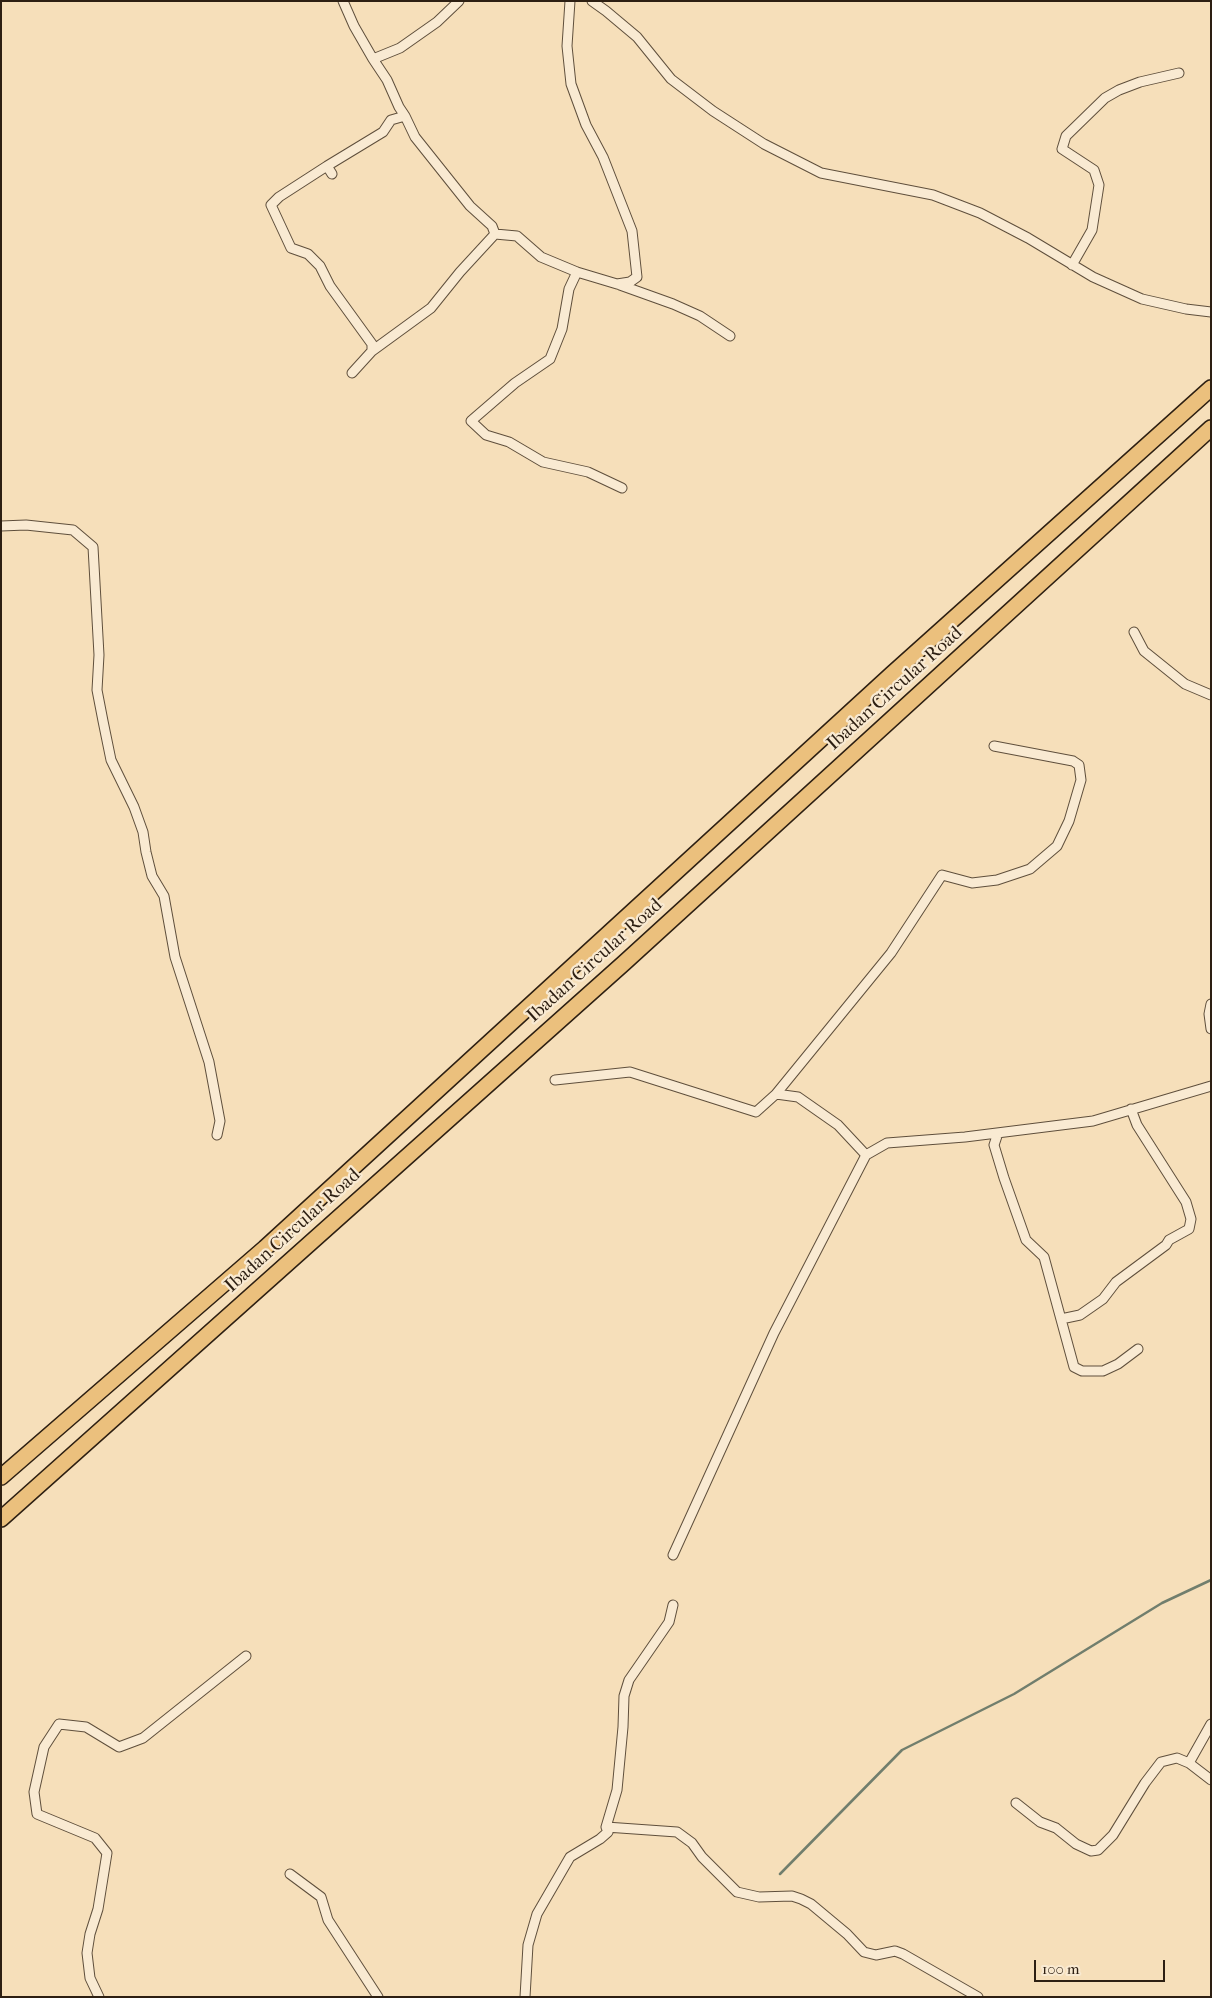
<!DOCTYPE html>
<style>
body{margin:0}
#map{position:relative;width:1212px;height:1998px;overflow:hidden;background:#f6dfba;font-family:"IM FELL French Canon",serif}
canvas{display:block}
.frame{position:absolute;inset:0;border:2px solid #2d1f12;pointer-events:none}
.scale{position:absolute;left:1034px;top:1960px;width:131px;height:22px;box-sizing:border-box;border:2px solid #2d1f12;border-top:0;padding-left:6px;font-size:15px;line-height:18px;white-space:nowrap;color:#2d1f12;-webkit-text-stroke:4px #f9ead2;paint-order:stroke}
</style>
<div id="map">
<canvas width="1212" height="1998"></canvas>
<div class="frame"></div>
<div class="scale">100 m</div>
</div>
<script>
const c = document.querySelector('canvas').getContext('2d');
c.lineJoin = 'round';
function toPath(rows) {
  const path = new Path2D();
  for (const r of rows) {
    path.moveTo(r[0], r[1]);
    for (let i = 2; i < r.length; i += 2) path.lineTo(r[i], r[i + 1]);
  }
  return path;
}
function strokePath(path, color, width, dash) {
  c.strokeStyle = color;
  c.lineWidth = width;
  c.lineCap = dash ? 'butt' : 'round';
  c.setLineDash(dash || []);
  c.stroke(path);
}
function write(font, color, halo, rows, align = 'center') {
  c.font = font + ' "IM FELL French Canon",serif';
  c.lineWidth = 4.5;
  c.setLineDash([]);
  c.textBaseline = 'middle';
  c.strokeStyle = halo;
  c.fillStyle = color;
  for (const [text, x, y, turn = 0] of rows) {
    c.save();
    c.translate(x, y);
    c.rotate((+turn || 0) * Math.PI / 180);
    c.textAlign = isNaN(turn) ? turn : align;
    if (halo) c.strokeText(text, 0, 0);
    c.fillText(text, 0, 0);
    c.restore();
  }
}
strokePath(toPath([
 [780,1874,902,1750,1014,1694,1162,1603,1211,1580]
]), '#717e6d', 2.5);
const minor = toPath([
 [343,1,354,26,373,59],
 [592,1,606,11,637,37,671,79,713,111,764,144,821,173,933,195,980,213,1028,238,1093,277,1142,299,1186,309,1211,312],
 [405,116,399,107,387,80,373,59,400,48,437,22,459,1],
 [327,166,383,132,391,120,405,116,415,137,470,206,492,226,495,234],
 [332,174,327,166,279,197,271,205,291,248,308,254,320,266,330,286,372,344,372,351],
 [1072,265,1092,230,1099,185,1094,170,1062,149,1066,136,1105,98,1119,90,1140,82,1179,73],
 [577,272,569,289,562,329,550,359,515,383,471,421,486,435,509,442,543,462,588,472,622,488],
 [620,285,673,304,700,316,730,336],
 [352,373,372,351,431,308,460,272,495,234,517,236,541,257,577,272,617,284,630,282,637,277,632,231,603,157,586,125,571,84,567,46,570,1],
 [1,526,26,525,73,530,93,547,99,655,97,690,103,721,111,760,134,807,143,832,146,852,152,876,164,896,175,957,209,1062,220,1121,217,1135],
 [1134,632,1144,651,1185,684,1211,695],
 [1211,1004,1209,1014,1211,1029],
 [555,1080,630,1072,756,1112,776,1094,798,1097,838,1125,866,1155],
 [776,1094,891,953,942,875,972,883,997,880,1030,869,1057,846,1069,821,1081,780,1079,765,1073,761,994,746],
 [998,1133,994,1145,1004,1178,1026,1240,1044,1257,1074,1367,1082,1371,1103,1371,1118,1364,1138,1349],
 [1061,1319,1080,1315,1103,1299,1116,1282,1166,1245,1169,1240,1189,1229,1191,1219,1186,1202,1137,1125,1131,1109],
 [673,1555,774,1333,866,1155,887,1143,965,1137,1093,1121,1211,1086],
 [1189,1763,1211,1724],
 [1016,1803,1040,1822,1056,1828,1076,1844,1091,1851,1098,1850,1113,1835,1145,1783,1161,1762,1177,1758,1189,1763,1211,1780],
 [606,1827,677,1832,692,1843,702,1857,737,1892,759,1897,792,1896,801,1899,811,1904,847,1934,864,1952,876,1955,895,1951,903,1954,978,1997],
 [290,1874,321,1897,328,1920,378,1997],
 [99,1997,90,1978,87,1953,90,1934,98,1909,107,1853,95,1838,37,1814,34,1792,44,1747,59,1724,86,1727,119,1747,143,1738,246,1656],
 [525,1997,528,1945,537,1914,570,1857,600,1839,608,1832,606,1827,617,1790,623,1727,624,1696,629,1680,669,1622,673,1605]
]);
const trunk = toPath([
 [1,1477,265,1248,892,674,1211,388],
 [1,1519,624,963,1211,428]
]);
strokePath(minor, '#5f4f3c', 11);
strokePath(trunk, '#2d1f12', 18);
strokePath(minor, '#f9ead2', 9);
strokePath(trunk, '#ebc07d', 15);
write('19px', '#2d1f12', '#f9ead2', [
 ["Ibadan Circular Road",895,689,-42],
 ["Ibadan Circular Road",595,961,-42],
 ["Ibadan Circular Road",293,1231,-42]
]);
</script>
